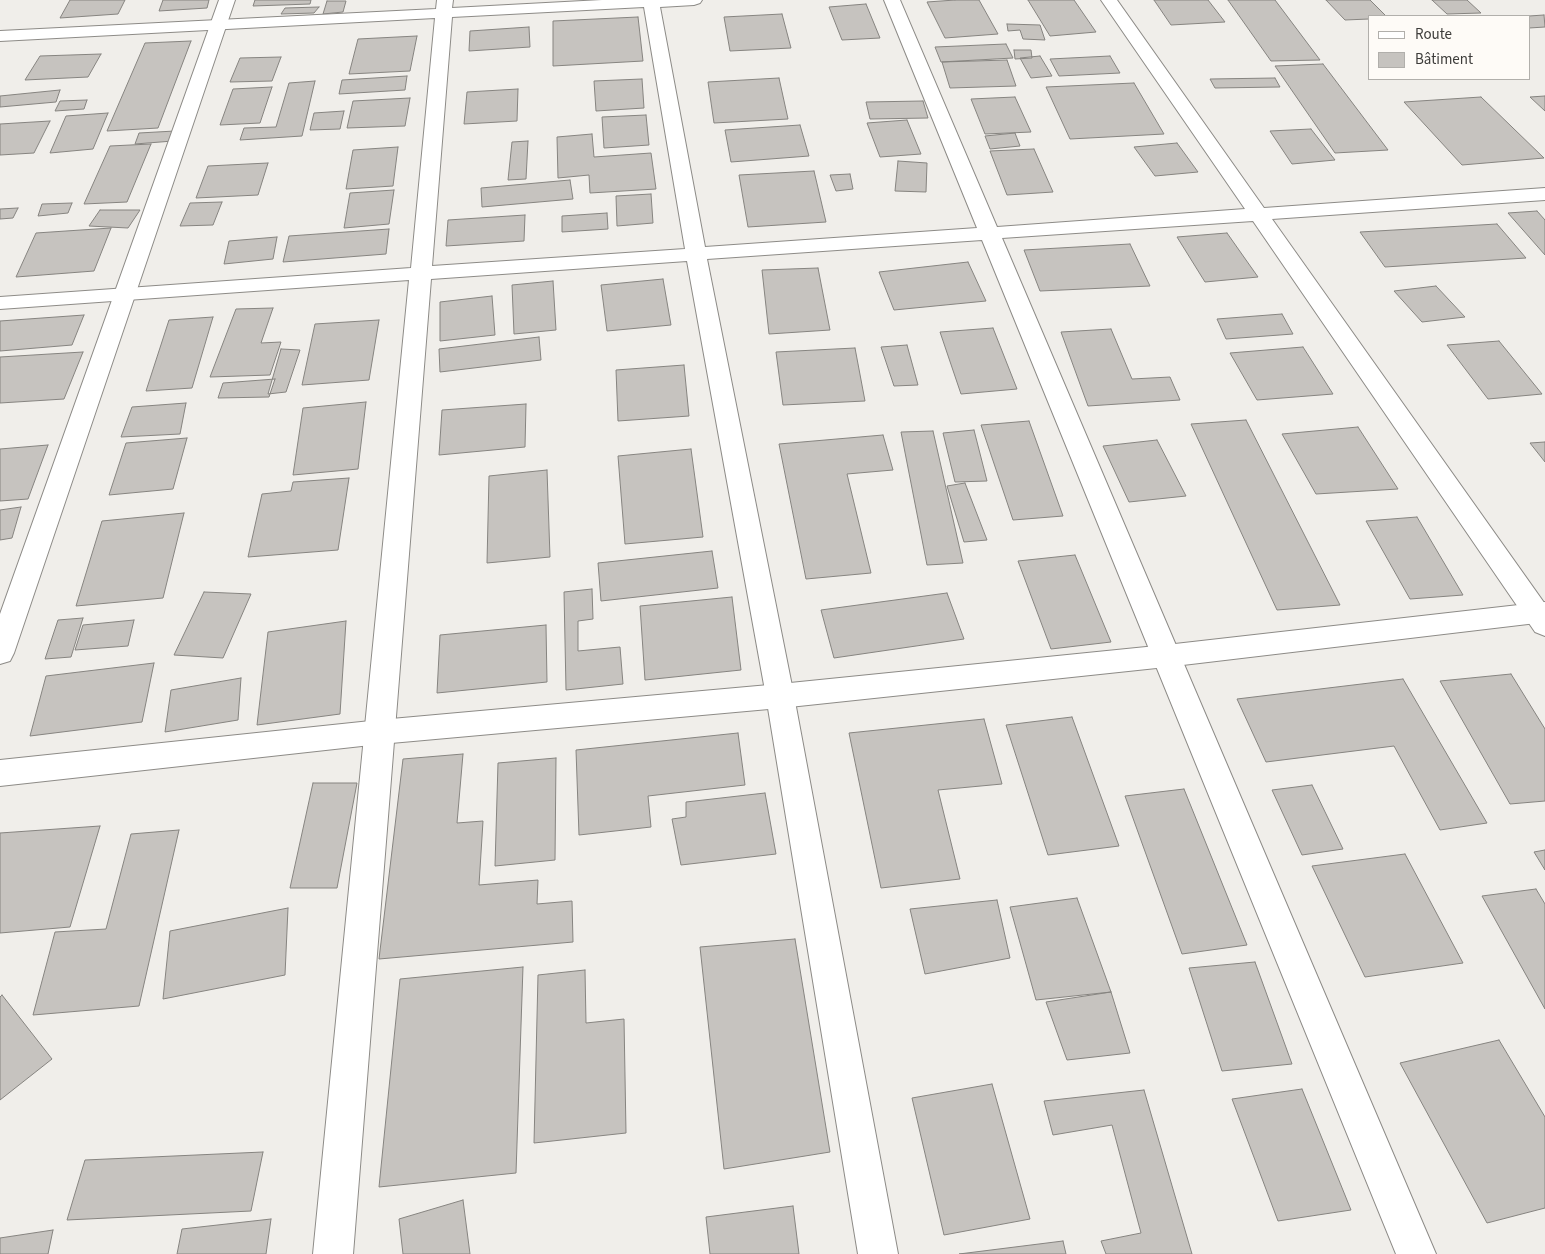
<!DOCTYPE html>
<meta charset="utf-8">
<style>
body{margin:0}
#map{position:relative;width:1545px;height:1254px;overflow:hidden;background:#f0eeea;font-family:"Source Sans 3",sans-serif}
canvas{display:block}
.legend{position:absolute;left:1368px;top:15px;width:162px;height:65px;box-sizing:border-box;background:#fefbf7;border:1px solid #b1afab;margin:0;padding:6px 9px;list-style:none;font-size:15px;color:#3d3c3a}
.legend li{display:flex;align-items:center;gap:10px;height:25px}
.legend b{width:25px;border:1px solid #b1afab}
</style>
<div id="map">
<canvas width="1545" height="1254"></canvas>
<ul class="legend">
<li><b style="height:6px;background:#fff"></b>Route</li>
<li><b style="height:14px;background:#c6c3bf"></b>Bâtiment</li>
</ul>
</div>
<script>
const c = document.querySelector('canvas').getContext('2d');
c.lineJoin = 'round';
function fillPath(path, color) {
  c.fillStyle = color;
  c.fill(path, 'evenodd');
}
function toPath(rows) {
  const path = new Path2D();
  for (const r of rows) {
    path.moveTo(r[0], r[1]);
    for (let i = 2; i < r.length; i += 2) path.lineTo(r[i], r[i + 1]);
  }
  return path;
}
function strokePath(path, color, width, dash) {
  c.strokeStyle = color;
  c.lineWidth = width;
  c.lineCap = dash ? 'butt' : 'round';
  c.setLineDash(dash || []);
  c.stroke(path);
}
const building = toPath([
 [70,0,125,0,118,14,60,18,70,0],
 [163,0,209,0,207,8,159,11,163,0],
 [255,0,311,0,310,4,253,6,255,0],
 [955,0,979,0,998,34,945,38,927,2,955,0],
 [1028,0,1074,0,1096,32,1050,36,1028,0],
 [1154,0,1208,0,1225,22,1171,25,1154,0],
 [1228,0,1275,0,1320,60,1271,61,1228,0],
 [1326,0,1370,0,1386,16,1369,16,1369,19,1345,20,1326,0],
 [1432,0,1467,0,1481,13,1447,14,1432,0],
 [327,1,346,1,343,12,323,14,327,1],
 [866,4,880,38,842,40,829,7,866,4],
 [319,7,314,13,281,14,285,8,319,7],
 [782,14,791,48,730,51,724,17,782,14],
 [1544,15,1545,27,1529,28,1529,16,1544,15],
 [638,17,643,61,553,66,553,21,638,17],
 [1007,24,1040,25,1045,40,1023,39,1020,30,1008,31,1007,24],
 [529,27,530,47,469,51,470,31,529,27],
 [417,36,410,71,349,74,358,39,417,36],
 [191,41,158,128,107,131,145,43,191,41],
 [1006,44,1013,58,941,62,935,47,1006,44],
 [1014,50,1031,50,1032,58,1015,59,1014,50],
 [101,54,88,77,25,80,40,56,101,54],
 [1040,56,1052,76,1031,78,1020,58,1040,56],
 [1110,56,1120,73,1059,76,1050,59,1110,56],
 [281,57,272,81,230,82,240,58,281,57],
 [1007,60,1016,86,950,88,942,62,1007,60],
 [1323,64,1388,150,1335,153,1275,66,1323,64],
 [407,76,405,90,339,94,342,80,407,76],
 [779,78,788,119,714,123,708,82,779,78],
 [1275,78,1280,87,1215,88,1210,79,1275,78],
 [642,79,644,108,596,111,594,81,642,79],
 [315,81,302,136,240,140,244,128,276,127,289,83,315,81],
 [1134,83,1164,134,1070,139,1046,87,1134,83],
 [272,87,260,123,220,125,233,89,272,87],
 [518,89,517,121,464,124,467,92,518,89],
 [60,90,56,102,0,107,0,96,60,90],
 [1545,96,1545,111,1530,97,1545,96],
 [1015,97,1031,132,985,134,971,99,1015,97],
 [1481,97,1544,158,1462,165,1404,102,1481,97],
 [410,98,405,126,347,128,353,101,410,98],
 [87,100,84,109,55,111,60,101,87,100],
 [923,101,928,118,870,119,866,102,923,101],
 [344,111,340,129,310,130,314,113,344,111],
 [108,113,93,149,50,153,66,116,108,113],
 [646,115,649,145,604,148,602,117,646,115],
 [907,120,921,154,880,157,867,123,907,120],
 [50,121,34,153,0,155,0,124,50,121],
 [800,125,809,156,731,162,725,130,800,125],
 [1311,129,1335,160,1292,164,1270,131,1311,129],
 [175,131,173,141,135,144,139,133,175,131],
 [1015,133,1020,146,990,149,985,136,1015,133],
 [592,134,594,157,651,153,656,189,590,193,589,175,558,178,557,137,592,134],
 [528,141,526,179,508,180,512,142,528,141],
 [1177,143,1198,172,1155,176,1134,147,1177,143],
 [151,144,127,202,84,204,110,146,151,144],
 [398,147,393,186,346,189,353,150,398,147],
 [1034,149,1053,192,1007,195,990,151,1034,149],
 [898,161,927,163,926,192,895,191,898,161],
 [268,163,258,195,196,198,208,166,268,163],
 [814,171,826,222,748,227,739,175,814,171],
 [850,174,853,189,836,191,830,175,850,174],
 [570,180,573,199,482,207,481,188,570,180],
 [394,190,389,224,344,228,350,193,394,190],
 [651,194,653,223,617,226,616,196,651,194],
 [222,202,213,225,180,226,190,203,222,202],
 [72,203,68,213,38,216,42,204,72,203],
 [18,208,13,218,0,219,0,209,18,208],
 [100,210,140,210,128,228,89,226,100,210],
 [1537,211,1545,220,1545,255,1508,213,1537,211],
 [607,213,608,229,562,232,562,216,607,213],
 [525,215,524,241,446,246,448,220,525,215],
 [1497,224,1526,258,1385,267,1360,232,1497,224],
 [111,228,94,271,16,277,36,233,111,228],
 [389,229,386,254,283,262,289,236,389,229],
 [1227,233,1258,277,1205,282,1177,237,1227,233],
 [277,237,273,259,224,264,229,241,277,237],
 [1130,244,1150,286,1040,291,1024,250,1130,244],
 [968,262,986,301,894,310,879,272,968,262],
 [818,268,830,330,769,334,762,270,818,268],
 [663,279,671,325,607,331,601,285,663,279],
 [553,281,556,330,514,334,512,285,553,281],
 [1436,286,1465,317,1422,322,1394,291,1436,286],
 [492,296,495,335,440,341,440,302,492,296],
 [273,308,261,343,281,342,270,375,210,377,236,309,273,308],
 [1282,314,1293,334,1226,339,1217,319,1282,314],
 [84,315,72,345,0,351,0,321,84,315],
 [213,317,192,388,146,391,169,320,213,317],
 [379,320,369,380,302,385,315,324,379,320],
 [993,328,1017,389,961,394,940,332,993,328],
 [1111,329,1132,379,1170,377,1180,400,1088,406,1061,332,1111,329],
 [539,337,541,360,440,372,439,349,539,337],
 [1499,341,1542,394,1488,399,1447,345,1499,341],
 [907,345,918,385,894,386,881,347,907,345],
 [1303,347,1333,394,1257,400,1230,353,1303,347],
 [855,348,865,401,783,405,776,352,855,348],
 [281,349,300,350,286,392,268,394,281,349],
 [83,352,64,399,0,403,0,357,83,352],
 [684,365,689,416,618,421,616,370,684,365],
 [275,379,269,397,218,398,223,383,275,379],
 [366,402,358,469,293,475,303,408,366,402],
 [186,403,180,434,121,437,132,407,186,403],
 [526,404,525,447,439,455,442,410,526,404],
 [1246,420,1340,605,1277,610,1191,424,1246,420],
 [1029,421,1063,516,1013,520,981,425,1029,421],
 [1358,427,1398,489,1316,494,1282,434,1358,427],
 [974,430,987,481,955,482,943,433,974,430],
 [933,431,963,563,927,565,901,432,933,431],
 [883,435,893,470,847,474,871,573,806,579,779,444,883,435],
 [187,438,173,489,109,495,126,443,187,438],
 [1157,440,1186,496,1129,502,1103,446,1157,440],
 [1545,442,1545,462,1530,443,1545,442],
 [48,445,28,499,0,501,0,449,48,445],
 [691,449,703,537,625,544,618,456,691,449],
 [547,470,550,557,487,563,489,476,547,470],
 [349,478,338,550,248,557,262,494,291,491,293,482,349,478],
 [965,483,987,540,964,542,947,486,965,483],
 [21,507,12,538,0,540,0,510,21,507],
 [184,513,163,598,76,606,102,521,184,513],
 [1417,517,1463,595,1410,599,1366,521,1417,517],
 [712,551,718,588,601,601,598,563,712,551],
 [1075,555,1111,642,1051,649,1018,561,1075,555],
 [592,589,593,619,578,621,578,651,620,647,623,684,566,690,564,592,592,589],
 [204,592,251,594,223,658,174,655,204,592],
 [947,593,964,639,834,658,821,610,947,593],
 [732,597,741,670,645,680,640,606,732,597],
 [83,618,71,657,45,659,58,620,83,618],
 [134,620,128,646,75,650,83,625,134,620],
 [346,621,340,714,257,725,268,632,346,621],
 [546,625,547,682,437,693,440,635,546,625],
 [154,663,142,722,30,736,46,676,154,663],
 [1511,674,1545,729,1545,801,1510,804,1440,681,1511,674],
 [241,678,238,720,165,732,171,690,241,678],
 [1403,679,1487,823,1440,830,1394,746,1266,762,1237,699,1403,679],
 [1072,717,1119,846,1048,855,1006,725,1072,717],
 [984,719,1002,784,938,790,960,879,881,888,849,733,984,719],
 [738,733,745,785,648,796,651,827,579,835,576,750,738,733],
 [463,754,457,823,483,821,479,885,538,880,537,904,572,901,573,942,379,959,403,759,463,754],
 [556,758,555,860,495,866,498,763,556,758],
 [313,783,357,783,337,888,290,888,313,783],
 [1312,785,1343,849,1302,855,1272,790,1312,785],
 [1184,789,1247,945,1182,954,1125,796,1184,789],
 [765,793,776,854,681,865,672,819,686,817,686,802,765,793],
 [100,826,70,927,0,933,0,833,100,826],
 [179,830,139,1006,33,1015,55,932,106,929,131,834,179,830],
 [1545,850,1545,870,1534,852,1545,850],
 [1405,854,1463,963,1365,977,1312,866,1405,854],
 [1536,889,1545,904,1545,1009,1482,896,1536,889],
 [1077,898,1111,992,1036,1000,1010,907,1077,898],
 [997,900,1010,958,925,974,910,909,997,900],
 [288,908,285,975,163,999,170,931,288,908],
 [795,939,830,1152,724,1169,700,947,795,939],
 [1255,962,1292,1064,1222,1071,1189,968,1255,962],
 [523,967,516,1173,379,1187,400,979,523,967],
 [585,970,586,1023,624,1019,626,1133,534,1143,538,975,585,970],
 [1111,992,1130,1053,1067,1060,1046,1002,1111,992],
 [2,995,52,1059,0,1100,0,997,2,995],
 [1499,1040,1545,1117,1545,1208,1487,1223,1400,1063,1499,1040],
 [992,1084,1030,1219,944,1235,912,1098,992,1084],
 [1302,1089,1351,1210,1278,1221,1232,1099,1302,1089],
 [1144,1090,1192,1254,1106,1254,1101,1241,1141,1233,1112,1125,1053,1135,1044,1101,1144,1090],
 [263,1152,251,1211,67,1220,85,1160,263,1152],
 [463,1200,470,1254,403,1254,399,1219,463,1200],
 [793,1206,799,1254,710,1254,706,1217,793,1206],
 [271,1219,266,1254,177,1254,182,1229,271,1219],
 [53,1230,48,1254,0,1254,0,1238,53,1230],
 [1063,1241,1066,1254,959,1254,1063,1241]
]);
fillPath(building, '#c6c3bf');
strokePath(building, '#868480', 1);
const minor = toPath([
 [437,0,453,0,452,8,602,0,702,0,700,3,694,5,660,7,705,247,977,228,884,0,900,0,997,227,1245,209,1101,0,1117,0,1264,208,1545,188,1545,200,1272,219,1545,604,1545,636,1535,632,1253,221,1002,238,1436,1254,1396,1254,982,240,707,259,794,696,898,1254,858,1254,766,696,687,261,431,279,353,1254,313,1254,409,280,0,309,0,297,411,268,435,18,0,41,0,31,436,9,437,0],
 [644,7,685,249,432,266,452,17,644,7]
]);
const tertiary = toPath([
 [219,0,235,0,14,653,10,661,0,664,0,614,219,0],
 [1545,602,1545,622,1166,667,780,708,380,744,0,786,0,760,380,720,780,684,1166,645,1545,602]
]);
strokePath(minor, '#8d8b87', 2);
strokePath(tertiary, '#8d8b87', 2);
fillPath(minor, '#fff');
fillPath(tertiary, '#fff');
</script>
